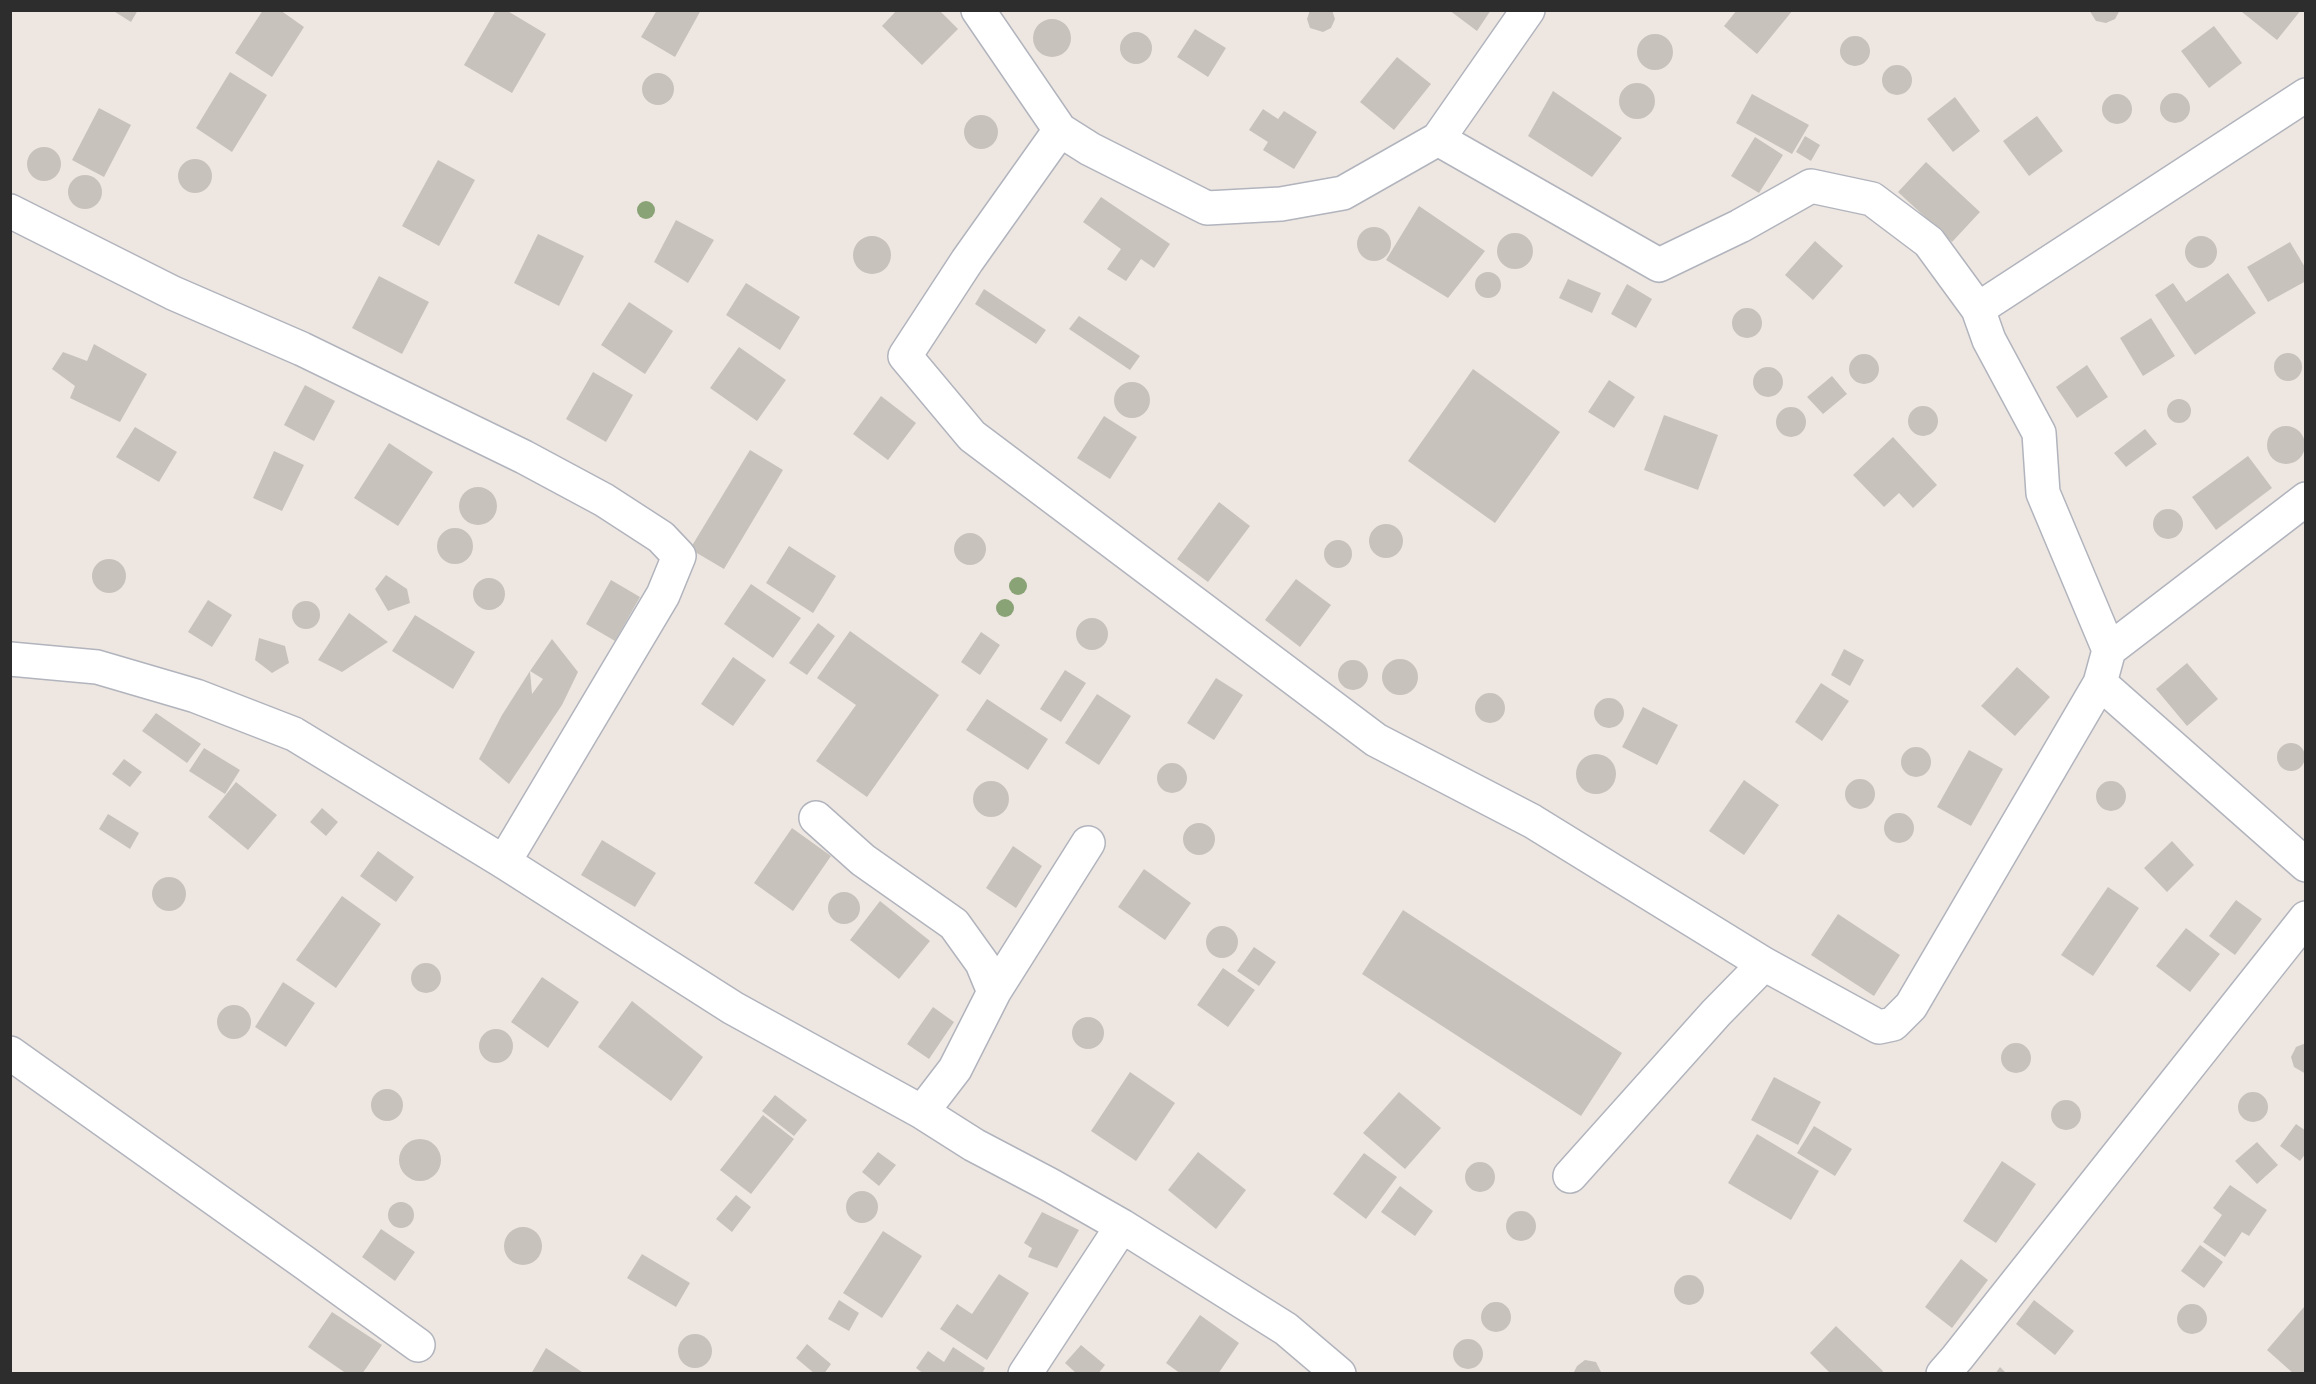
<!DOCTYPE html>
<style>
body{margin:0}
#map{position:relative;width:2316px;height:1384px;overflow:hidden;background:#eee7e1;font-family:Figtree,sans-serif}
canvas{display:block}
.frame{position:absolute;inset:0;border:12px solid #2d2d2d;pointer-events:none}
</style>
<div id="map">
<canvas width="2316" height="1384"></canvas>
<div class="frame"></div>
</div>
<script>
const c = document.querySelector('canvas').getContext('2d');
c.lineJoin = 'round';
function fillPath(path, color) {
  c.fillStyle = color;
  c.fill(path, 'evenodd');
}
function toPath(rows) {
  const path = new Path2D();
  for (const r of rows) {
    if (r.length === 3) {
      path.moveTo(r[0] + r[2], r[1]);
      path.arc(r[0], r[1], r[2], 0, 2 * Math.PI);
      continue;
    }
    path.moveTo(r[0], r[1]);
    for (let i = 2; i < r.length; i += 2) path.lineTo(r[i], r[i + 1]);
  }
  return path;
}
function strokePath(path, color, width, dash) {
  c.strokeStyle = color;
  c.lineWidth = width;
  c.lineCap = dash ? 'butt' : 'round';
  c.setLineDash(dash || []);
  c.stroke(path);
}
fillPath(toPath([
 [112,10,138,10,131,22],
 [263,10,280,10,304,27,272,77,235,53],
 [496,10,506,10,546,34,512,93,464,65],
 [657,10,701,10,675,57,641,37],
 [897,10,939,10,958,29,922,65,882,26],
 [1310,10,1332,10,1335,19,1331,28,1323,32,1310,28,1307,19],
 [1449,10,1491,10,1477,31],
 [1737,10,1793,10,1757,54,1724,26],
 [2089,10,2120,10,2115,19,2106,23,2096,21],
 [2244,10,2301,10,2277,40,2242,12],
 [1052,38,19],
 [2214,26,2242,63,2209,88,2181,51],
 [1195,29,1226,48,1208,77,1177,57],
 [1136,48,16],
 [1655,52,18],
 [1855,51,15],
 [1397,57,1431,84,1394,130,1360,102],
 [1897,80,15],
 [230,72,267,95,232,152,196,128],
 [658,89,16],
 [1637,101,18],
 [1553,91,1622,138,1592,177,1528,136],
 [2175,108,15],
 [1752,94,1809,125,1792,154,1736,123],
 [2117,109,15],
 [1955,97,1980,131,1953,152,1927,119],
 [99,108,131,125,104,177,72,160],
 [1263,109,1278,119,1284,111,1317,132,1294,169,1263,150,1268,142,1249,130],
 [981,132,17],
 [2037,116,2063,151,2029,176,2003,141],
 [1805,136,1820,145,1811,161,1796,152],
 [1755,137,1783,155,1759,193,1731,176],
 [44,164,17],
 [195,176,17],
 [438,160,475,180,439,246,402,226],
 [1926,162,1980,212,1952,242,1898,192],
 [85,192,17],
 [1101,197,1170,244,1154,268,1141,259,1126,281,1107,269,1121,249,1083,222],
 [1419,206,1485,251,1448,298,1386,260],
 [676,220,714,240,688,283,654,262],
 [1374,244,17],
 [1515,251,18],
 [538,234,584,256,559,306,514,283],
 [2201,252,16],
 [872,255,19],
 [1815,241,1843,266,1813,300,1785,275],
 [2290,242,2306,269,2306,281,2268,302,2247,267],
 [1488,285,13],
 [2228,273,2256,313,2195,355,2155,295,2173,283,2186,302],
 [379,276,429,302,402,354,352,328],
 [1568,279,1601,293,1592,313,1559,298],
 [746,283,800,317,780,350,726,315],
 [1627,284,1652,299,1636,328,1611,314],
 [984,289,1046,330,1036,344,975,304],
 [629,302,673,331,645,374,601,345],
 [1747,323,15],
 [1079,316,1140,356,1130,370,1069,329],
 [2151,318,2175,356,2143,376,2120,338],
 [94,344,147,374,120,422,70,398,75,386,52,369,63,352,87,361],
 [739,347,786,380,757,421,710,388],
 [2288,367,14],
 [1864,369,15],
 [2087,365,2108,397,2077,418,2056,387],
 [1768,382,15],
 [1473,369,1560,432,1495,523,1408,461],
 [593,372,633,395,606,442,566,419],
 [1832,376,1847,394,1823,414,1807,397],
 [1609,380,1635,397,1614,428,1588,412],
 [1132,400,18],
 [305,385,335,401,314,441,284,425],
 [881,396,916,423,888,460,853,434],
 [2179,411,12],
 [1923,421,15],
 [1791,422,15],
 [1664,415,1718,435,1698,490,1644,470],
 [1104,416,1137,437,1110,479,1077,458],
 [2286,445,19],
 [135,427,177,452,159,482,116,457],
 [2145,429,2157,444,2126,467,2114,453],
 [1893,437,1937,485,1913,508,1899,493,1884,507,1853,475],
 [389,443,433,472,398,526,354,498],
 [750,450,783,470,724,569,690,549],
 [274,451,304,465,282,511,253,498],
 [2248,456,2272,488,2216,530,2192,497],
 [478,506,19],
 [1219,502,1250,526,1208,582,1177,559],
 [2168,524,15],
 [1386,541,17],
 [455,546,18],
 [970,549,16],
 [1338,554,14],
 [789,546,836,576,813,613,766,583],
 [109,576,17],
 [386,575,407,589,410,603,388,611,375,589],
 [489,594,16],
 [1296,579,1331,605,1300,647,1265,620],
 [611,580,640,597,615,641,586,624],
 [751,584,801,618,773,658,724,624],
 [208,600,232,615,212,647,188,632],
 [306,615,14],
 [349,613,388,642,342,672,318,660],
 [415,615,475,652,453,689,392,651],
 [1092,634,16],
 [818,623,835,636,807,675,789,663],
 [850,631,939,695,867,797,816,761,856,705,817,678],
 [981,632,1000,645,980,675,961,662],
 [259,638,285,646,289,663,272,673,255,660],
 [552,639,578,672,562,705,509,784,479,759,502,715,530,671,532,694,543,679,530,671],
 [1844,649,1864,660,1850,686,1831,675],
 [733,657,766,680,733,726,701,704],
 [1400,677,18],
 [1353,675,15],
 [2187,663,2218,699,2187,726,2156,689],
 [2017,667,2050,697,2015,736,1981,706],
 [1065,670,1086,683,1061,722,1040,709],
 [1216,678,1243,695,1214,740,1187,723],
 [1821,683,1849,701,1822,741,1795,722],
 [1490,708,15],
 [1097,694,1131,716,1099,765,1065,743],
 [1609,713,15],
 [987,699,1048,739,1028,770,966,730],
 [1643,707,1678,725,1657,765,1622,747],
 [156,713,201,744,187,763,142,731],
 [2291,757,14],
 [1916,762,15],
 [204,748,240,770,225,794,189,771],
 [1969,750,2003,769,1971,826,1937,807],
 [1596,774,20],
 [124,759,142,772,130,787,112,774],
 [1172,778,15],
 [1860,794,15],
 [1744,780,1779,805,1744,855,1709,831],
 [2111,796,15],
 [991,799,18],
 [236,782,277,815,248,850,208,817],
 [322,808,338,822,326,836,310,822],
 [1899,828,15],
 [108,814,139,833,130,849,99,829],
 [1199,839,16],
 [792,828,831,856,793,911,754,883],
 [602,840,656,873,635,907,581,875],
 [2172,841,2194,865,2167,892,2144,868],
 [1013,846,1042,866,1016,908,986,888],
 [378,851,414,877,396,902,360,876],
 [1144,869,1191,903,1165,940,1118,907],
 [169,894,17],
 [2108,887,2139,908,2093,976,2061,955],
 [844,908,16],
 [342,896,381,924,336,988,296,960],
 [2236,900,2262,919,2235,955,2209,936],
 [880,901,930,941,899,979,850,940],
 [1403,910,1622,1053,1581,1116,1362,974],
 [1838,914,1900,955,1874,996,1811,955],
 [1222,942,16],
 [2186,928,2220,954,2190,992,2156,966],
 [1254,947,1276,962,1259,986,1237,971],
 [426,978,15],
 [1223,968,1255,990,1228,1027,1197,1005],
 [542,977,579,1002,548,1048,511,1022],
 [283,982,315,1003,286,1047,255,1027],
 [632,1001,703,1057,671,1101,598,1047],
 [234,1022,17],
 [933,1007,954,1022,929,1059,907,1044],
 [1088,1033,16],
 [496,1046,17],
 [2016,1058,15],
 [2306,1043,2306,1074,2294,1067,2291,1057,2296,1047],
 [1130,1072,1175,1103,1136,1161,1091,1131],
 [1774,1077,1821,1102,1798,1145,1751,1120],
 [387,1105,16],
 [2253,1107,15],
 [1399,1092,1441,1128,1405,1169,1363,1133],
 [775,1095,807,1120,794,1136,762,1111],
 [2066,1115,15],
 [763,1115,794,1139,751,1194,720,1170],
 [2296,1124,2306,1131,2306,1153,2300,1161,2280,1146],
 [1814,1126,1852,1149,1835,1176,1797,1153],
 [1757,1134,1819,1171,1791,1220,1728,1183],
 [420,1160,21],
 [2257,1142,2278,1165,2257,1184,2235,1161],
 [878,1152,896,1165,879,1186,862,1172],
 [1198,1152,1246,1190,1216,1229,1168,1190],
 [1364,1153,1397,1177,1366,1219,1333,1194],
 [2002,1161,2036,1184,1996,1243,1963,1221],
 [1480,1177,15],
 [2230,1185,2267,1210,2249,1236,2242,1232,2225,1257,2203,1242,2222,1215,2213,1208],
 [1400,1186,1433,1211,1415,1236,1381,1212],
 [862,1207,16],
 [736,1195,751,1207,732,1232,716,1219],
 [401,1215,13],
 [1521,1226,15],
 [1042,1212,1079,1230,1057,1268,1028,1257,1032,1248,1024,1243],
 [523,1246,19],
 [381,1229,415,1252,395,1281,362,1257],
 [883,1231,922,1256,882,1318,843,1293],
 [2200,1245,2223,1262,2204,1288,2181,1271],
 [642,1254,690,1283,676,1307,627,1278],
 [1961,1259,1988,1280,1952,1328,1925,1307],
 [999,1274,1029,1293,987,1360,940,1329,957,1304,972,1314],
 [1689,1290,15],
 [839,1300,859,1313,849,1331,828,1319],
 [2034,1300,2074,1331,2055,1355,2016,1324],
 [1496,1317,15],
 [2192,1319,15],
 [2304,1307,2306,1309,2306,1369,2302,1374,2294,1374,2267,1350],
 [332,1312,382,1345,362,1374,347,1374,308,1347],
 [1200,1315,1239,1343,1218,1374,1181,1374,1166,1363],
 [1836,1326,1883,1371,1881,1374,1831,1374,1810,1353],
 [695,1351,17],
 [1468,1354,15],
 [807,1344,831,1364,824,1374,815,1374,796,1358],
 [1081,1345,1105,1365,1098,1374,1077,1374,1065,1363],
 [953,1347,985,1368,982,1374,924,1374,916,1368,928,1351,944,1362],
 [546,1348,585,1374,531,1374],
 [1585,1360,1596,1362,1602,1374,1573,1374,1577,1366],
 [2000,1367,2007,1374,1995,1374]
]), '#c7c2bc');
const minor = toPath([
 [978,10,1060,130,1090,149,1207,208,1281,204,1343,193,1438,139,1659,265,1740,226,1811,186,1872,199,1929,242,1978,309,1989,340,2039,433,2043,493,2109,650,2100,683,2306,865],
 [1060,130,967,261,905,356,972,436,1376,740,1532,821,1764,964,1879,1027,1893,1024,1911,1006,2100,683],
 [1438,139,1528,10],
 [10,211,173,293,302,349,524,457,604,500,661,537,679,556,663,595,504,862],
 [1978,309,2306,95],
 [2109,650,2306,499],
 [10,659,97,667,196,696,294,734,504,862,733,1008,922,1112,974,1145,1050,1185,1122,1226,1286,1329,1339,1374],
 [816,818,863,860,954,924,982,963,994,992,955,1069,922,1112],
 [994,992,1088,843],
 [10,1053,305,1263,418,1345],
 [1570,1176,1716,1013,1764,964],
 [1025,1374,1122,1226],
 [1943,1374,1957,1358,2306,918]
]);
strokePath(minor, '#b1b4bd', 36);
strokePath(minor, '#fff', 33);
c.fillStyle = '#89a276';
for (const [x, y] of [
 [646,210],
 [1018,586],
 [1005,608]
]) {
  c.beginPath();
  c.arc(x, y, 9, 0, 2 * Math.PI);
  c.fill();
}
</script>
